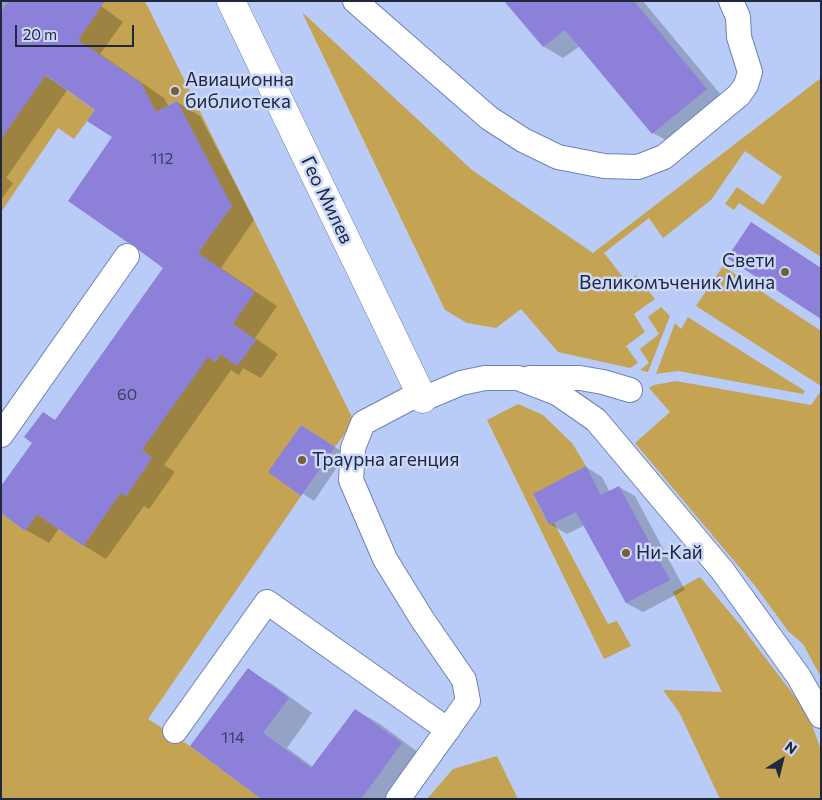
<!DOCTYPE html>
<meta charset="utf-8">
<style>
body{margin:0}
#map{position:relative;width:822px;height:800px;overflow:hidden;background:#b9cbf7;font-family:Commissioner,sans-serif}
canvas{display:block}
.frame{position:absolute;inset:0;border:2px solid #20283d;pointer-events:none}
.north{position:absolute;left:757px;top:735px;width:50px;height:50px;-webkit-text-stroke:4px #cbd8fa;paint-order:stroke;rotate:36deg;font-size:14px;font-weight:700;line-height:20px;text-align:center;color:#20283d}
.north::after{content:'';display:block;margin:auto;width:18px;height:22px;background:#20283d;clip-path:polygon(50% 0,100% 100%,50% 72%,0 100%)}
.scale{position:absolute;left:15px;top:25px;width:119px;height:22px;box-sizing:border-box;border:2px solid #20283d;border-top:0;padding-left:6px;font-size:15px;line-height:18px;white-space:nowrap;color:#20283d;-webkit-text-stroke:4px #cbd8fa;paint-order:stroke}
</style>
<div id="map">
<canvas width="822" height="800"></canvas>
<div class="frame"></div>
<div class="north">N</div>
<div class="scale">20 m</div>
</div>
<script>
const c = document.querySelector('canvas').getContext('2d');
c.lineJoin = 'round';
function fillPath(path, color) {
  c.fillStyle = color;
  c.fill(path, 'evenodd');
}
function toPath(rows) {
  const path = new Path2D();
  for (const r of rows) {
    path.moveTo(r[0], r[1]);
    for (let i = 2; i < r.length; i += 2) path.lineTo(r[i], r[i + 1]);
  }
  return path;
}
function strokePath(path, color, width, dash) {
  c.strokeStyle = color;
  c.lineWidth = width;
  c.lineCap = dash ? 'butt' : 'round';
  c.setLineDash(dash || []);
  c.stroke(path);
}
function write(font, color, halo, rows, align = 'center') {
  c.font = font + ' Commissioner,sans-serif';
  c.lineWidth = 5;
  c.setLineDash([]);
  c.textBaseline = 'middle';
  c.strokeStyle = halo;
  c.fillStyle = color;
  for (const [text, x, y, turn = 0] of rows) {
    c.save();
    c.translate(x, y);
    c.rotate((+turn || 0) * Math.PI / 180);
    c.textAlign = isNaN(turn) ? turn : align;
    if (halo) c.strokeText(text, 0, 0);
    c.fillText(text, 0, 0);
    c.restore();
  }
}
fillPath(toPath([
 [92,1,145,1,354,421,335,447,301,425,269,472,301,496,148,719,190,746,261,799,1,799,1,513,25,531,37,514,83,546,105,515,114,488,126,496,152,458,142,450,194,347,215,362,221,354,237,366,256,340,233,324,198,253,232,205,221,197,177,101,156,112,141,83,78,40,100,8],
 [302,12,472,170,593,253,821,78,821,257,739,203,734,210,725,204,737,187,763,205,782,177,745,151,711,200,663,238,649,218,604,253,627,282,636,275,655,299,634,314,645,332,626,346,638,363,630,368,558,352,521,309,496,328,467,323,445,310],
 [32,66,95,110,74,139,58,128,1,212,1,139,33,92],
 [723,266,821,331,821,386,696,306],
 [661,307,670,316,648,372,640,370,649,363,640,349,659,334,648,317],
 [688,317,700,325,805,391,803,394,678,371,656,374,675,323,681,329],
 [676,381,811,405,821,391,821,677,803,644,788,631,756,587,635,443,670,412,649,388,654,385],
 [518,404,543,415,572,443,586,466,533,495,549,525,554,523,608,624,617,621,631,646,604,659,487,420],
 [700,577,742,627,808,714,821,750,821,799,720,799,679,712,663,690,722,692,673,592],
 [497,756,518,799,427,799,453,769]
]), '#c4a452');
fillPath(toPath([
 [1,1,94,1,123,22,100,54,164,98,169,107,177,102,200,116,254,220,221,268,277,306,255,338,278,354,261,378,243,368,239,375,231,370,164,465,175,472,149,509,144,506,106,559,83,545,59,528,49,543,26,530,56,421,165,267,114,137,96,110,68,89,6,178,13,183,1,200],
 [506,1,643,1,726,101,673,144,653,133,580,46,563,58,543,46],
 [313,433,346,454,314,501,270,472],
 [586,467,602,477,610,492,619,487,635,496,685,590,643,612,626,603,585,525,567,534,550,524],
 [248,670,272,684,312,713,287,748,313,767,356,710,380,724,426,758,396,799,263,799]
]), '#0003');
fillPath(toPath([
 [9,1,105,1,78,40,141,83,156,112,177,101,232,206,198,253,255,292,233,324,256,340,237,366,221,354,215,362,208,357,142,450,152,458,126,496,121,493,83,546,37,514,25,531,1,513,1,486,32,443,24,437,43,412,55,420,163,268,140,251,134,245,127,242,68,201,112,137,87,121,95,110,46,75,1,139,1,12],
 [504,1,634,1,707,89,652,134,565,30,543,47],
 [751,222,821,268,821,319,727,258],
 [301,425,335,447,301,496,268,472],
 [586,466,601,495,619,486,670,580,626,603,576,512,549,525,533,494],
 [248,668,289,698,263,733,311,768,355,709,402,743,361,799,261,799,190,746]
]), '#8c80d9');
const lane = toPath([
 [355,1,489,118,523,140,558,157,604,166,638,167,664,157,739,95,746,85,750,72,739,37,738,17,731,1],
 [530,378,580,378,603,382,630,390],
 [423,399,461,383,485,378,518,378,557,393,596,420,722,570,799,677,821,716],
 [1,435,127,256],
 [175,731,267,602,448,730],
 [398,799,468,701,464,680,422,619,385,559,351,480,353,448,363,423,420,393]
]);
const secondary = toPath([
 [231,1,423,399]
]);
strokePath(lane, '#6f82b6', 26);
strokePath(secondary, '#6f82b6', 29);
strokePath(lane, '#fff', 24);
strokePath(secondary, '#fff', 28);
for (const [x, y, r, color] of [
 [175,91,5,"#756130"],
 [785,272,5,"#756130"],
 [302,460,5,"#756130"],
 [626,553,5,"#756130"]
]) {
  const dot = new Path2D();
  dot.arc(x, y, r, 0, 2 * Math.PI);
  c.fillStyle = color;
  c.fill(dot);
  strokePath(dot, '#cbd8fa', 2);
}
write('16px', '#3b3e64', null, [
 ["112",162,159],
 ["60",127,395],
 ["114",233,738]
]);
write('19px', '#20283d', '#cbd8fa', [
 ["Авиационна",185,80],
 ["библиотека",185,102],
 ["Свети",775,261,"right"],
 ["Великомъченик Мина",775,283,"right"],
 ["Траурна агенция",312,460],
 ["Ни-Кай",636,553]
], 'left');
write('19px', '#20283d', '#cbd8fa', [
 ["Гео Милев",327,200,64]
]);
</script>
